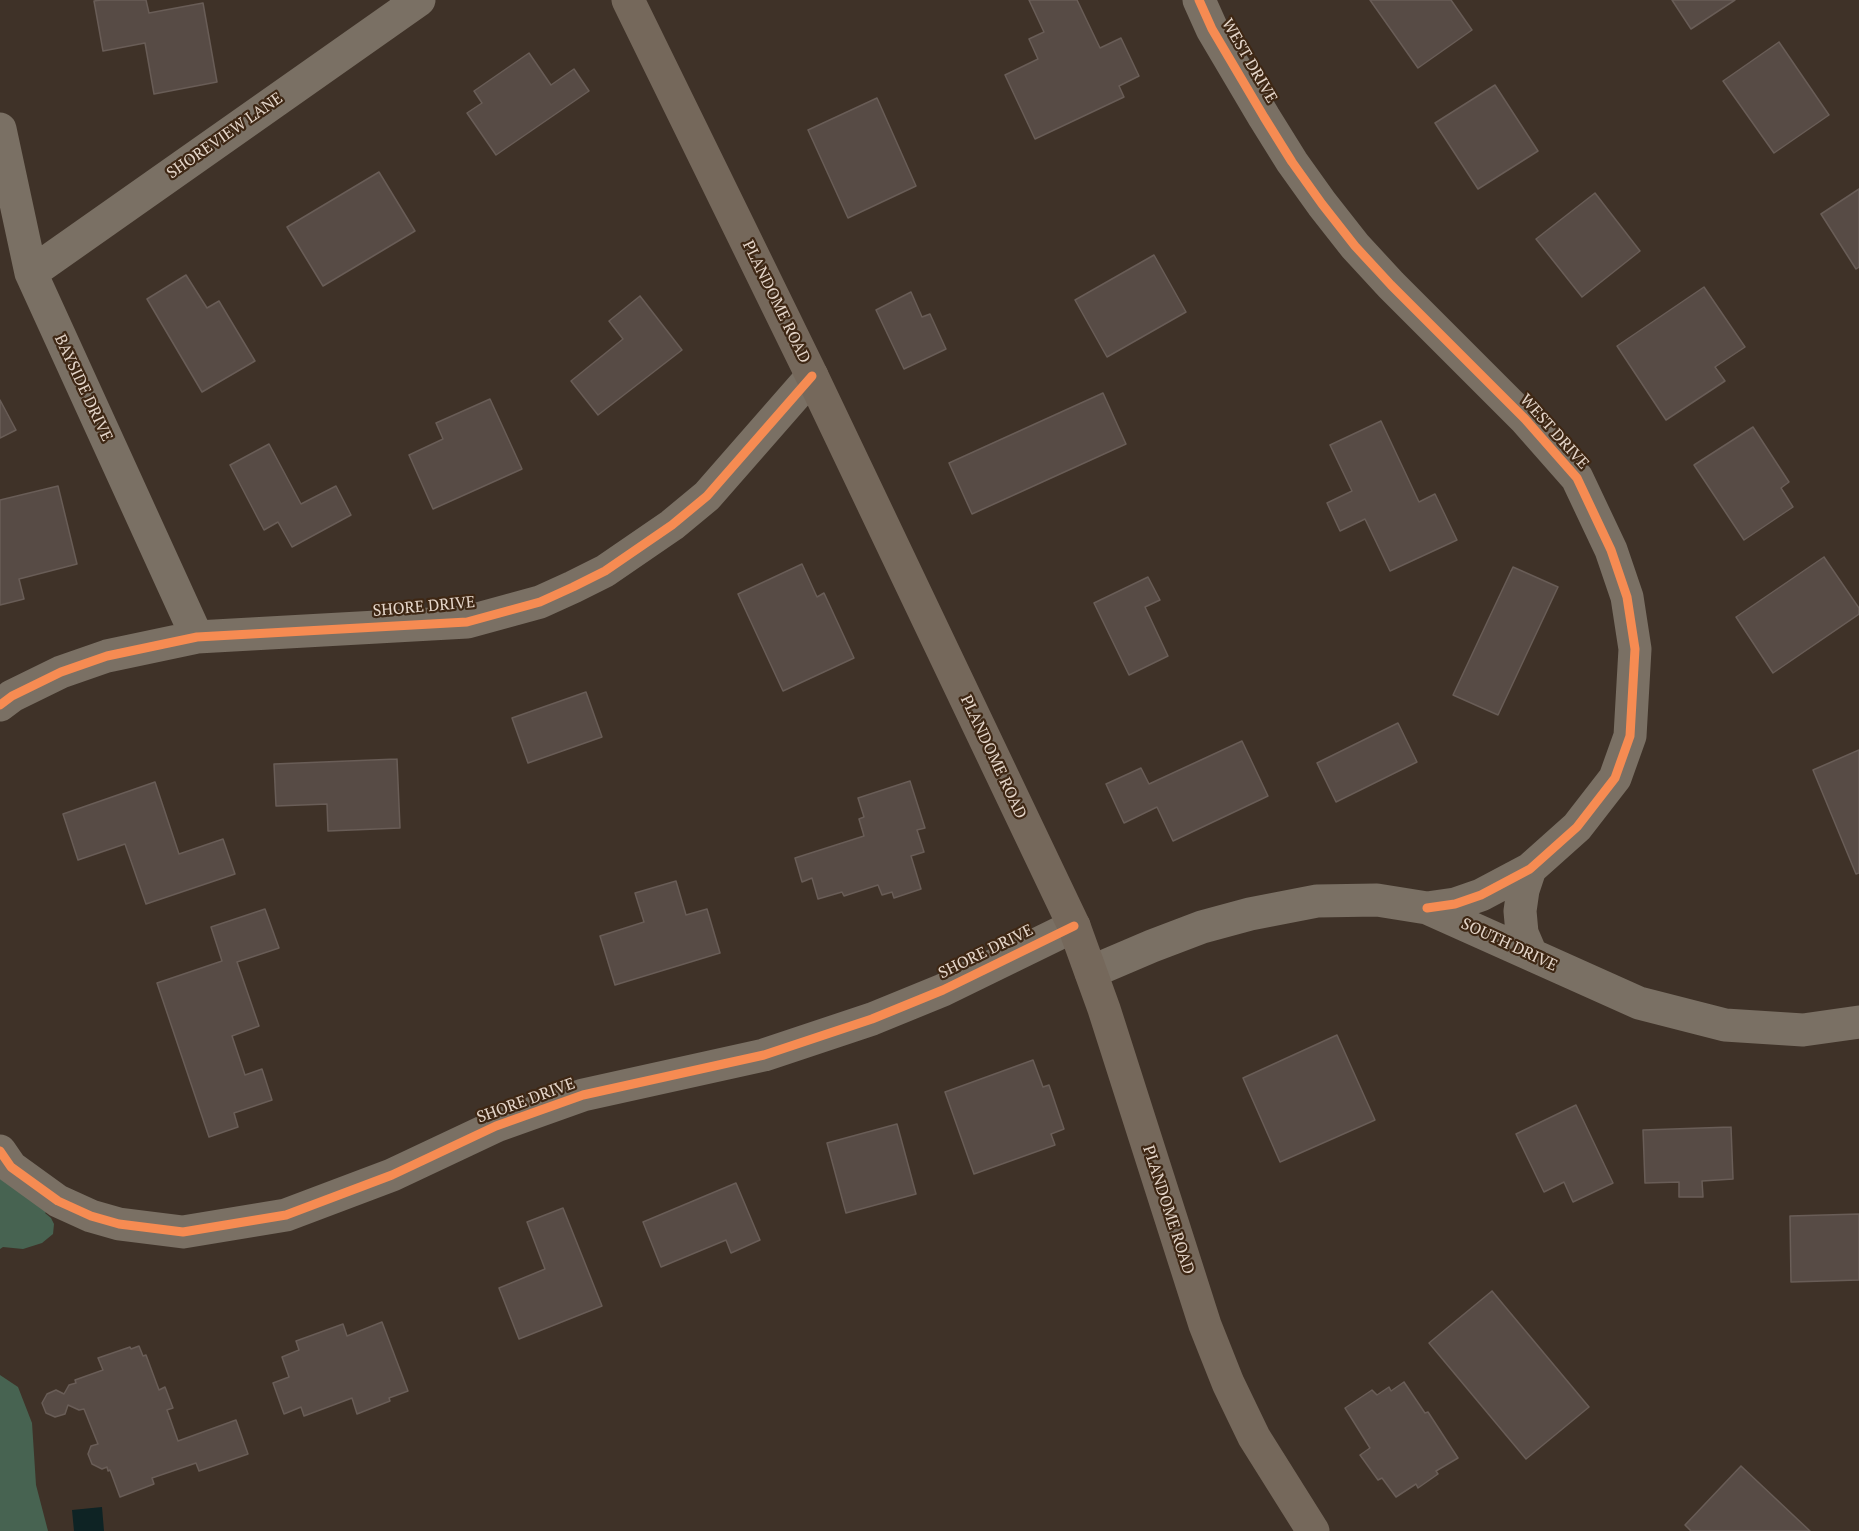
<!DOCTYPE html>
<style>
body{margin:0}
canvas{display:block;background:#3f3228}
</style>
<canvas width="1859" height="1531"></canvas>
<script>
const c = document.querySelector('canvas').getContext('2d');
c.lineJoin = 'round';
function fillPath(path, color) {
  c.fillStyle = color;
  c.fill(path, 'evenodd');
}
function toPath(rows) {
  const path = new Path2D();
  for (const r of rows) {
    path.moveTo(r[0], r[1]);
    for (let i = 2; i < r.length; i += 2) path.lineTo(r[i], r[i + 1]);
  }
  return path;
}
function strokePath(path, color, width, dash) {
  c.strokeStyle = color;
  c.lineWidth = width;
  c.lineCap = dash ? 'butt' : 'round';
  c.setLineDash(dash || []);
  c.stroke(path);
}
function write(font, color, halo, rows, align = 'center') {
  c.font = font + ' "PT Serif",serif';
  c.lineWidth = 4.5;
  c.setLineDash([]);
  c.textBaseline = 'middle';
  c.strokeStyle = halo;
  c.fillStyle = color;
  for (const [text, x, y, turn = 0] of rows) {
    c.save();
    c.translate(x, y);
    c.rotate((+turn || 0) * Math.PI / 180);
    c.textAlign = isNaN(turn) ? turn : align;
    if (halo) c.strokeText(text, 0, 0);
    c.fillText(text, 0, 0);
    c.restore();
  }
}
fillPath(toPath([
 [0,1151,58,1201,45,1213,51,1218,54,1224,53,1234,42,1243,23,1249,3,1247,0,1249],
 [0,1375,18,1387,32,1423,36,1485,48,1531,0,1531]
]), '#476351');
fillPath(toPath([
 [102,1507,104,1531,74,1531,72,1510]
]), '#0e2324');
const building = toPath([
 [101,0,146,0,149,13,203,3,217,82,154,94,145,43,103,51,94,1,101,0],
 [1029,0,1077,0,1100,48,1121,38,1139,76,1119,86,1124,97,1035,139,1005,75,1038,59,1029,39,1044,32,1029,0],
 [1370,0,1451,0,1472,30,1418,68,1370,0],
 [1672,0,1735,0,1691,29,1672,0],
 [1779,42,1829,115,1774,153,1723,81,1779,42],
 [529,53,551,85,574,69,589,91,496,155,467,113,482,103,474,91,529,53],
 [1495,85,1538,151,1478,189,1435,123,1495,85],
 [877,98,916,186,848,218,808,130,877,98],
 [379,172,415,231,323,286,287,227,379,172],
 [1859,189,1859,267,1856,269,1821,214,1859,189],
 [1595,193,1640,251,1582,297,1536,239,1595,193],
 [1154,255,1186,312,1107,357,1075,300,1154,255],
 [186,275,207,308,219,301,255,361,202,392,147,299,186,275],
 [1704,287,1745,347,1715,367,1725,381,1666,420,1617,346,1704,287],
 [911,292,922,317,930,314,946,349,904,369,876,310,911,292],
 [640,296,682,350,598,415,571,381,623,339,609,321,640,296],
 [1103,393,1126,444,972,514,949,463,1103,393],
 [490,399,522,469,433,509,409,455,443,439,436,423,490,399],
 [0,400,16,430,0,438,0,400],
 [1381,421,1419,502,1435,494,1457,540,1390,571,1365,519,1340,531,1327,503,1352,491,1330,445,1381,421],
 [1753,427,1789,482,1781,488,1793,507,1744,540,1694,465,1753,427],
 [269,444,301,504,336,486,351,515,292,547,278,522,264,530,230,465,269,444],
 [58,486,77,564,19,579,24,599,0,605,0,500,58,486],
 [1824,557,1859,608,1859,614,1773,673,1736,617,1824,557],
 [802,564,817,597,824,593,854,658,783,691,738,594,802,564],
 [1513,567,1558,587,1498,715,1453,695,1513,567],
 [1148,577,1160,600,1145,607,1168,656,1129,675,1094,603,1148,577],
 [586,692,602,737,528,763,512,718,586,692],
 [1398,723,1417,762,1336,802,1317,763,1398,723],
 [1242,741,1268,796,1173,841,1157,807,1124,823,1106,784,1141,768,1149,784,1242,741],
 [1859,750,1859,873,1856,874,1813,770,1859,750],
 [397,759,400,828,328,831,327,804,276,806,274,764,397,759],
 [910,781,925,828,917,830,924,852,911,856,921,889,894,898,892,892,882,895,878,885,844,896,842,892,818,899,812,878,802,882,795,858,864,836,859,819,864,817,858,798,910,781],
 [155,782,179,854,223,839,235,874,146,904,125,844,78,860,63,814,155,782],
 [676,881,686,915,707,909,720,953,615,985,600,936,644,922,635,893,676,881],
 [265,909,279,948,237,962,259,1026,232,1036,245,1075,262,1069,272,1100,234,1113,238,1127,209,1137,157,983,222,961,211,927,265,909],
 [1337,1035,1375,1120,1280,1162,1243,1078,1337,1035],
 [1033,1060,1043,1087,1049,1085,1064,1129,1051,1134,1055,1145,974,1174,945,1092,1033,1060],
 [1576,1105,1613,1183,1573,1202,1564,1182,1544,1192,1516,1134,1576,1105],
 [897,1124,916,1194,846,1213,827,1143,897,1124],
 [1731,1127,1733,1179,1702,1181,1703,1197,1679,1197,1679,1182,1645,1183,1643,1130,1731,1127],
 [736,1183,760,1240,731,1253,726,1240,661,1267,643,1222,736,1183],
 [563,1208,602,1306,519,1339,499,1288,545,1269,527,1222,563,1208],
 [1859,1214,1859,1280,1791,1282,1790,1216,1859,1214],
 [1492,1291,1589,1407,1526,1459,1429,1343,1492,1291],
 [382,1322,408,1391,389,1398,390,1401,357,1414,352,1398,304,1416,301,1407,284,1414,273,1383,289,1377,282,1357,299,1350,296,1341,343,1324,347,1336,382,1322],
 [139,1346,143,1356,146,1355,159,1390,165,1387,173,1408,167,1410,178,1441,236,1420,248,1454,199,1471,196,1463,152,1478,154,1484,120,1497,110,1470,108,1471,107,1467,102,1469,92,1464,88,1454,91,1446,98,1444,84,1409,79,1410,68,1405,65,1414,55,1417,46,1413,42,1403,47,1394,56,1390,64,1394,69,1385,76,1383,75,1380,103,1370,98,1358,130,1347,131,1349,139,1346],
 [1404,1382,1425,1413,1428,1412,1458,1458,1436,1471,1438,1474,1418,1488,1416,1484,1396,1497,1382,1478,1378,1480,1360,1455,1370,1448,1345,1408,1372,1390,1377,1395,1389,1387,1391,1391,1404,1382],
 [1741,1466,1810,1531,1691,1531,1685,1525,1741,1466]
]);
fillPath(building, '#574b45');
strokePath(building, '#695d57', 1.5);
strokePath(toPath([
 [1199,0,1212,29,1264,117,1292,162,1322,204,1355,246,1391,285,1525,419,1577,478,1611,550,1627,597,1635,649,1630,736,1615,778,1577,827,1530,869,1481,895,1455,904,1427,908],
 [0,129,31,273,197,637],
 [31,273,419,0],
 [0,705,12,696,61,672,107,656,197,637,467,622,540,602,573,587,605,571,672,525,707,496,812,376],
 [1530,869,1523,890,1520,911,1522,933,1531,954],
 [1091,972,1152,946,1202,927,1250,914,1317,901,1377,900,1427,908,1639,1003,1725,1025,1803,1030,1859,1022],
 [0,1151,11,1167,58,1201,91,1216,119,1224,183,1232,286,1215,392,1175,496,1126,583,1095,764,1055,872,1019,943,990,1074,926]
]), '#7a7064', 33);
strokePath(toPath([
 [628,0,812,376,1074,926,1104,1009,1205,1325,1228,1383,1254,1437,1313,1531]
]), '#75685b', 33);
strokePath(toPath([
 [1199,0,1212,29,1264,117,1292,162,1322,204,1355,246,1391,285,1525,419,1577,478,1611,550,1627,597,1635,649,1630,736,1615,778,1577,827,1530,869,1481,895,1455,904,1427,908],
 [0,705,12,696,61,672,107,656,197,637,467,622,540,602,573,587,605,571,672,525,707,496,812,376],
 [0,1151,11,1167,58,1201,91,1216,119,1224,183,1232,286,1215,392,1175,496,1126,583,1095,764,1055,872,1019,943,990,1074,926]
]), '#f68b52', 9);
write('16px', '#e5d6ca', '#3e2714', [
 ["WEST DRIVE",1249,61,60],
 ["SHOREVIEW LANE",225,136,-35],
 ["PLANDOME ROAD",776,302,64],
 ["BAYSIDE DRIVE",83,388,65],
 ["WEST DRIVE",1554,432,48],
 ["SHORE DRIVE",424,607,-5],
 ["PLANDOME ROAD",993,757,65],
 ["SOUTH DRIVE",1509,945,25],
 ["SHORE DRIVE",986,952,-26],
 ["SHORE DRIVE",526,1101,-20],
 ["PLANDOME ROAD",1168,1210,72]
]);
</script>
